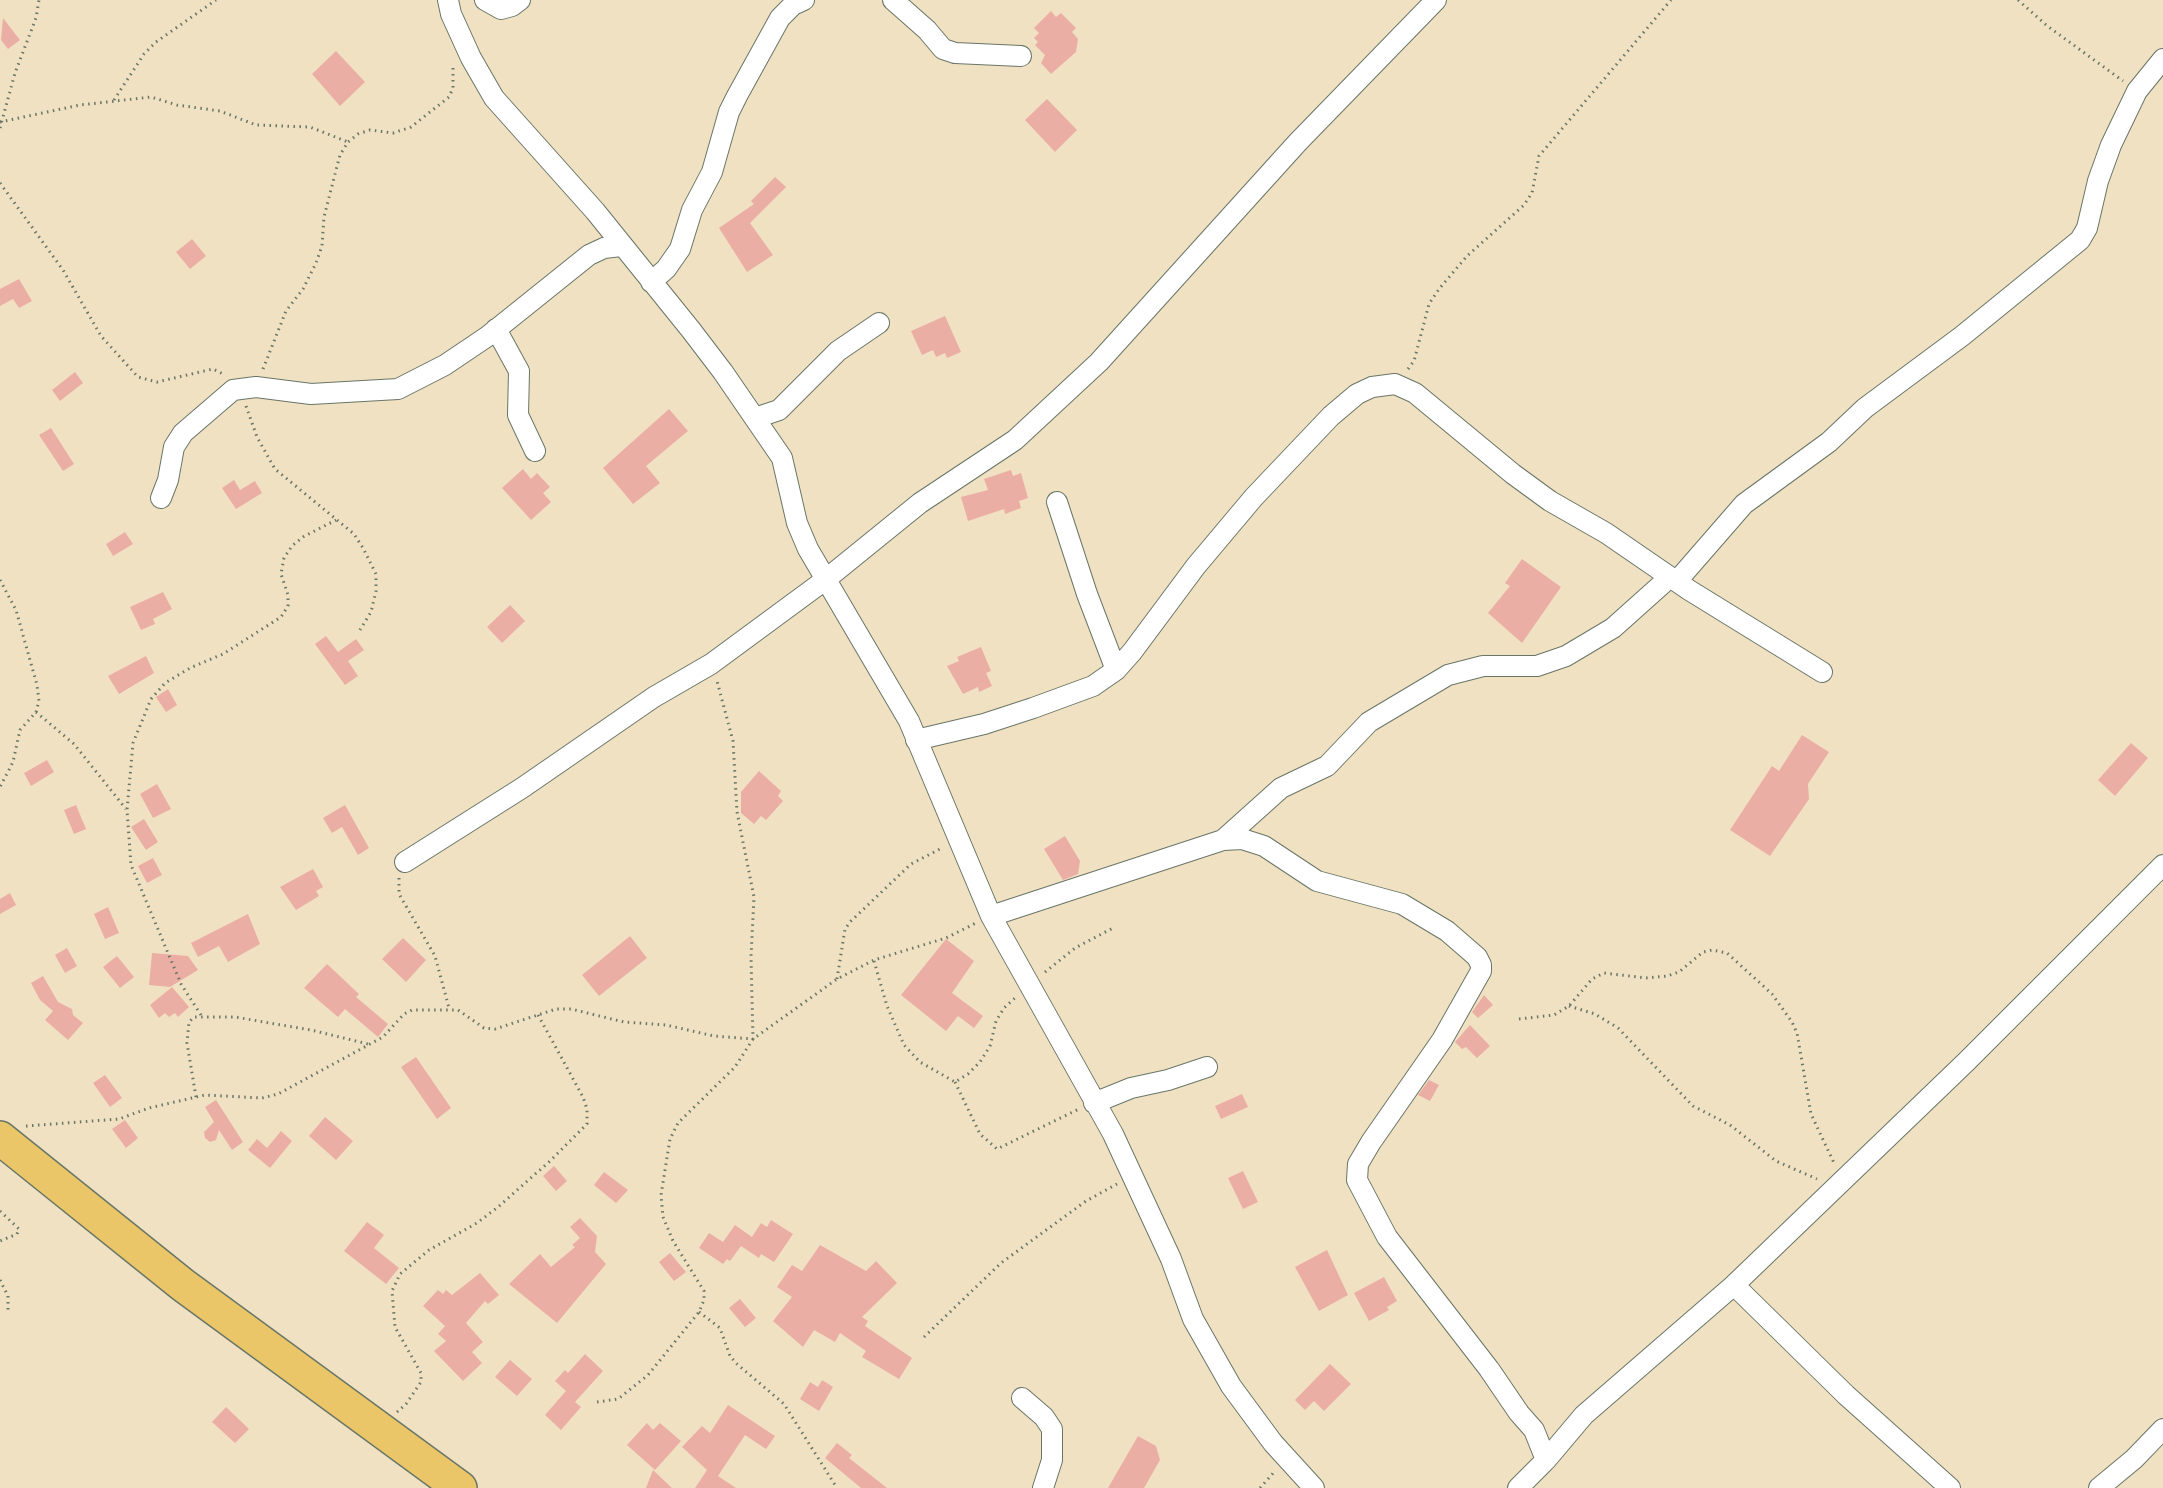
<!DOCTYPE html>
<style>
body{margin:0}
canvas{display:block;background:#f1e1c3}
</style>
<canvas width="2163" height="1488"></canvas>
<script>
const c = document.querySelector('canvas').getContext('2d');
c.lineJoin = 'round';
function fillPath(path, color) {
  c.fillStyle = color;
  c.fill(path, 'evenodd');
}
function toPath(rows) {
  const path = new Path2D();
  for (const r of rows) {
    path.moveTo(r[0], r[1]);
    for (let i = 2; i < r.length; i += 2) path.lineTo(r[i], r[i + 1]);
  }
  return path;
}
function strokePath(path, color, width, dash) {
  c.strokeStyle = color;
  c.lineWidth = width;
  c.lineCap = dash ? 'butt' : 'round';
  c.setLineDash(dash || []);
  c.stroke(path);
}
fillPath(toPath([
 [1051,11,1056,17,1061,13,1076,28,1072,32,1078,39,1076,52,1051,74,1041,63,1045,55,1035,45,1038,42,1034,38,1039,33,1034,28],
 [3,18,20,40,8,49,1,40],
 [336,51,365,82,340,106,312,74],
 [1047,99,1077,130,1055,152,1025,120],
 [775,177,786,187,750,223,773,255,747,272,719,228,754,204,751,201],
 [192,239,206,256,190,269,176,252],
 [19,279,32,301,19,308,13,299,0,306,0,289],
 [945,316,961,352,947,358,945,353,936,357,933,350,922,355,911,331],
 [75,372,83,383,60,401,52,390],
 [669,409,688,431,646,466,660,483,633,504,603,468],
 [51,428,74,464,63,471,39,435],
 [523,469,531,479,537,473,550,487,543,493,551,502,531,520,502,488],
 [1011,470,1013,476,1021,473,1028,498,1019,501,1021,508,1005,514,1004,509,968,521,961,497,988,490,984,479],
 [234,480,240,490,255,481,262,493,236,509,222,488],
 [125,532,133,544,113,556,106,544],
 [1522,559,1561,587,1522,643,1488,613,1510,586,1505,583],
 [163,592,172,609,153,619,155,624,141,630,130,607],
 [510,605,525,621,502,643,487,627],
 [326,636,338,652,356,639,364,650,348,661,358,676,345,685,315,644],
 [981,647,991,671,986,673,992,686,979,692,978,687,963,694,947,666,959,661,957,657],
 [146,656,154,673,119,694,108,676],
 [168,689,177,705,166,712,156,697],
 [1802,735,1829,752,1808,784,1809,799,1770,856,1730,830,1772,766,1779,771],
 [2131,743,2148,758,2115,796,2098,780],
 [47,760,54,772,31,786,24,773],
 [759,771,781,791,778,796,783,801,766,820,761,816,754,824,741,813,741,792],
 [157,784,171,809,153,818,140,794],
 [76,805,86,829,74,834,64,810],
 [345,805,369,848,358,855,342,827,332,833,323,818],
 [144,819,158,842,146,850,131,827],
 [1065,836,1080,861,1078,874,1063,880,1044,849],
 [153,858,162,875,147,883,138,866],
 [313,869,323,887,316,891,319,896,296,910,280,887],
 [10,893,16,905,0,914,0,899],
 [108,907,119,933,105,939,94,914],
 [248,914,260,944,228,962,219,946,198,957,191,943],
 [630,936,647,958,599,996,582,975],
 [403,938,426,960,406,982,382,959],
 [946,939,974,961,952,993,983,1016,974,1028,958,1016,946,1031,901,995],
 [67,948,77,966,65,973,55,955],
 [152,953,188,956,198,970,170,987,149,985],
 [117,956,134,977,120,988,103,967],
 [327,964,359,994,356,997,388,1024,378,1037,345,1009,338,1017,304,988],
 [43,976,58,1002,72,1009,73,1015,83,1023,68,1040,45,1020,53,1011,40,1000,31,983],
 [172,987,189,1007,178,1017,175,1013,169,1017,165,1013,159,1018,150,1005],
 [1484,995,1493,1005,1478,1018,1472,1012],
 [1470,1025,1490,1046,1477,1058,1466,1047,1462,1049,1455,1042],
 [416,1057,451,1108,437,1119,401,1067],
 [105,1075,122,1098,110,1107,93,1083],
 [1429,1080,1439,1085,1430,1101,1418,1095],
 [1242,1094,1248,1107,1221,1119,1215,1106],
 [216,1100,243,1142,232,1150,219,1130,216,1140,210,1142,205,1138,204,1132,214,1122,205,1107],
 [325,1117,353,1141,336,1160,309,1136],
 [125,1120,138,1138,126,1148,112,1129],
 [281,1131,292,1141,270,1168,248,1150,257,1139,267,1148],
 [554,1166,567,1181,556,1191,543,1176],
 [1243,1171,1258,1202,1243,1209,1228,1178],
 [604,1172,628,1190,616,1203,594,1185],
 [580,1218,597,1236,595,1252,606,1264,557,1323,509,1284,540,1254,551,1267,575,1247,572,1245,580,1238,570,1227],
 [771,1220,793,1234,774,1262,761,1254,759,1258,741,1246,730,1261,727,1259,723,1264,699,1248,709,1233,723,1242,735,1225,752,1237,761,1223,767,1227],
 [367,1222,384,1235,374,1248,399,1268,386,1284,344,1251],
 [820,1245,866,1271,876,1261,897,1283,862,1317,868,1321,865,1326,912,1358,899,1379,862,1357,866,1351,840,1333,835,1342,814,1330,803,1347,773,1321,792,1297,777,1287,792,1265,802,1271],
 [1327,1250,1348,1295,1319,1311,1295,1267],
 [670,1253,686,1272,674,1281,659,1262],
 [480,1273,499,1295,488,1304,485,1301,466,1323,483,1342,472,1352,482,1363,463,1381,434,1351,446,1341,438,1334,445,1326,423,1306,438,1290,443,1294,446,1290,452,1295],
 [1384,1277,1397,1301,1387,1307,1389,1310,1369,1321,1354,1293],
 [740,1299,756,1318,745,1327,729,1308],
 [585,1354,603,1371,575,1402,581,1407,561,1430,545,1415,566,1391,555,1381,565,1370,568,1373],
 [510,1360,532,1379,517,1396,495,1377],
 [1330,1364,1351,1384,1324,1411,1314,1401,1305,1410,1295,1400],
 [822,1380,833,1387,819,1411,800,1399,810,1382,818,1387],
 [728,1405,775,1436,766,1449,745,1435,718,1476,736,1488,695,1488,707,1470,682,1447,702,1426,710,1433],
 [226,1407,249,1429,235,1443,212,1422],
 [647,1423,653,1430,660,1423,681,1441,655,1470,627,1445],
 [1138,1436,1156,1446,1160,1460,1144,1488,1108,1488],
 [837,1443,852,1455,849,1458,887,1488,861,1488,825,1458],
 [653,1470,672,1488,646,1488]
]), '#ebaea5');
const street = toPath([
 [448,0,451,14,471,58,494,98,595,211,691,330,723,372,782,458,797,523,808,549,909,721,991,916,1113,1134,1171,1259,1193,1319,1231,1386,1273,1443,1314,1488],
 [485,0,501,9,512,6,520,0],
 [893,0,927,30,943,49,955,53,1021,56],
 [651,282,666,269,680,249,692,210,712,172,729,112,737,96,780,18,793,5,804,0],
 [496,329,519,371,518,415,535,451],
 [755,418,779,410,838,351,879,323],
 [161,498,168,480,174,447,183,433,233,390,256,387,311,394,398,389,445,365,488,336,589,255,604,248,621,246],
 [1057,502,1087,594,1116,670],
 [1677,581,1744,504,1829,442,1865,408,1962,336,2080,240,2087,228,2098,181,2111,145,2137,91,2163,59],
 [916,740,984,724,1033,708,1093,686,1116,670,1132,652,1196,566,1254,497,1331,416,1357,394,1372,387,1395,384,1415,393,1513,474,1550,501,1606,533,1689,590,1822,672],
 [1223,840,1242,839,1264,846,1317,881,1402,904,1447,931,1477,957,1481,965,1481,971,1442,1040,1371,1142,1358,1164,1357,1180,1387,1237,1489,1369,1519,1413,1534,1430,1546,1460],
 [405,862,522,788,654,697,711,664,825,580,920,503,1015,440,1099,362,1298,142,1436,0],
 [991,916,1223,840,1281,788,1327,766,1369,722,1448,675,1483,666,1537,666,1566,656,1613,628,1670,577],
 [1094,1103,1131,1088,1168,1080,1207,1067],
 [1734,1285,1846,1395,1950,1488],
 [1022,1398,1044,1417,1052,1429,1052,1460,1043,1488],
 [1518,1488,1546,1460,1584,1415,1734,1285,1966,1062,2163,865],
 [2099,1488,2134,1459,2163,1429]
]);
const highway = toPath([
 [0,1138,183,1285,460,1488]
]);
strokePath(street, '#687666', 22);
strokePath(highway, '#687666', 36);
strokePath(toPath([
 [2018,0,2046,25,2123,81],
 [114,100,144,54,156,42,216,0],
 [0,122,80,105,151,97,177,105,220,111,256,125,310,127,348,142],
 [0,128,15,73,36,18,39,0],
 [0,183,63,270,101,336,138,377,157,382,213,369,225,375],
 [263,369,286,311,303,289,316,263,322,246,324,217,335,174,340,155,348,142,358,134,370,130,393,133,411,127,449,97,453,88,453,64],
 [1408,369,1414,361,1429,304,1439,289,1467,256,1524,205,1532,193,1539,156,1671,0],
 [246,406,257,437,275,469,354,534,363,548,376,574,376,591,371,612,360,630],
 [0,580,16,610,37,685,39,701,36,712,20,730,13,762,0,787],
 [36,712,74,744,126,809],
 [399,878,399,894,435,956,449,1008],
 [874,961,887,1006,904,1045,920,1062,955,1082,968,1074,980,1062,990,1046,996,1021,1004,1008,1017,996],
 [1045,972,1075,948,1113,928],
 [837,979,845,929,851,921,911,864,942,848],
 [1569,1006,1595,1014,1618,1028,1693,1106,1730,1125,1776,1161,1817,1179],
 [201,1015,181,984,131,865,127,810,133,743,151,699,165,683,190,668,223,654,281,617,288,606,288,595,281,574,284,558,292,546,303,537,336,520],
 [1519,1019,1554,1015,1569,1006,1592,979,1604,973,1646,978,1667,976,1679,972,1703,952,1712,950,1727,953,1772,994,1792,1022,1797,1033,1811,1114,1834,1163],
 [955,1082,980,1134,997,1149,1079,1109],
 [196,1097,187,1043,189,1022,194,1017,235,1017,311,1030,368,1044],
 [26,1126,119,1119,149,1108,205,1095,262,1098,278,1094,383,1037,404,1014,412,1010,458,1010,484,1028,495,1029,556,1009,571,1009,624,1022,666,1025,714,1036,753,1039,751,957,754,897,737,812,733,741,717,681],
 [0,1211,19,1229,17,1234,0,1241],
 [0,1280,8,1296,8,1314],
 [699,1312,720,1328,730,1356,737,1364,784,1404,837,1488],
 [924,1337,1001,1263,1086,1201,1117,1184],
 [597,1402,618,1399,648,1375,699,1312,704,1300,704,1291,673,1241,663,1217,661,1195,670,1139,678,1123,735,1067,753,1039,837,979,874,960,946,938,976,923],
 [397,1412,406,1404,421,1382,421,1373,395,1327,392,1291,400,1274,429,1250,477,1223,498,1207,550,1161,587,1124,587,1109,583,1097,538,1015],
 [1260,1488,1275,1471]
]), '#687666', 3, [1.5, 4.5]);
strokePath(street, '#fff', 20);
strokePath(highway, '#ebc669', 33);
</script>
